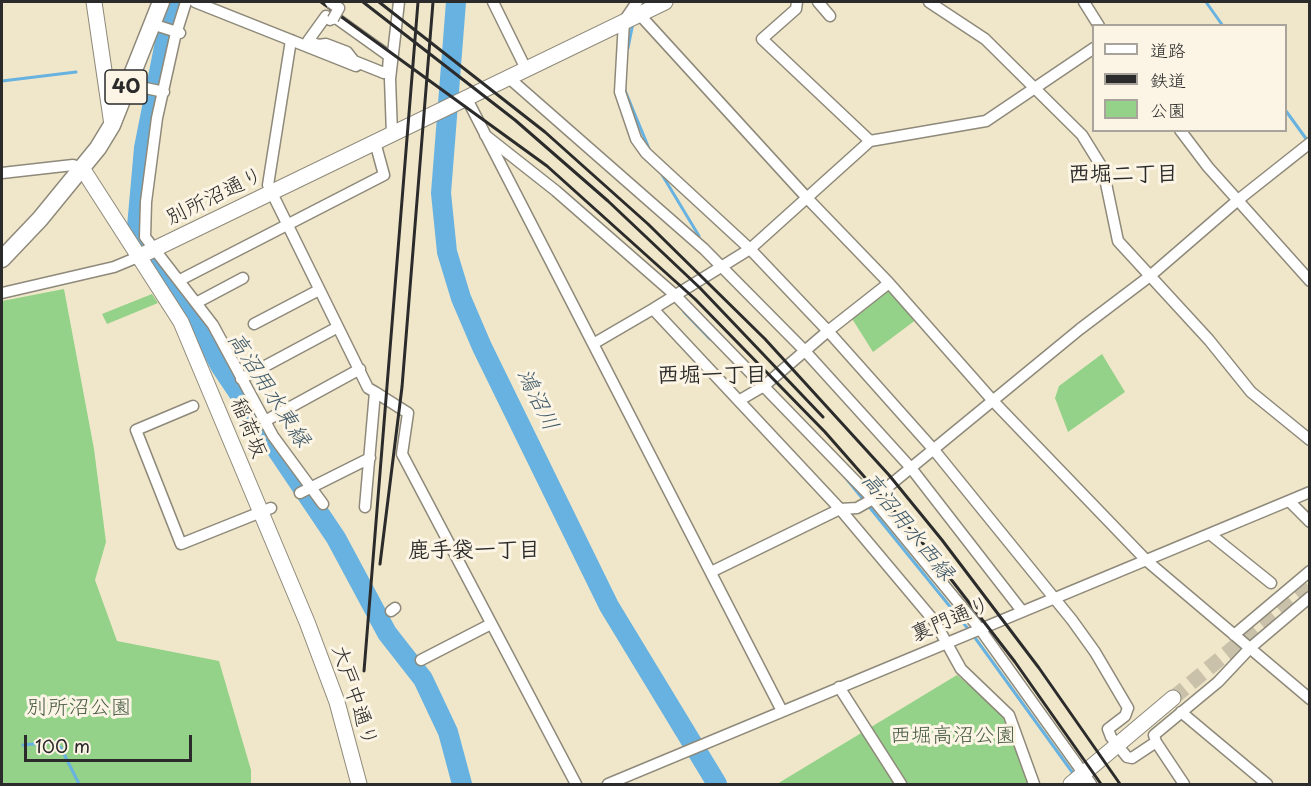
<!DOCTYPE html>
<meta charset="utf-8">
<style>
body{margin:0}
#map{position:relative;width:1311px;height:786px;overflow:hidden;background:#f0e7ca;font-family:"Playpen Sans","Klee One",sans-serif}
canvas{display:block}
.frame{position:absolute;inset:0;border:3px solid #2b2b2b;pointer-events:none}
.legend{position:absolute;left:1092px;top:24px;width:195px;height:108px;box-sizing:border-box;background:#fcf5e5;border:2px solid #a8a49b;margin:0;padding:8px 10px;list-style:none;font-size:18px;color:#2b2b2b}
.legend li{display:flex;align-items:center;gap:12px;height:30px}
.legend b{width:30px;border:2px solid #a8a49b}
.scale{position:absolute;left:24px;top:735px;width:168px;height:27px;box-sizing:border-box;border:3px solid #2b2b2b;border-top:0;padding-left:8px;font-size:18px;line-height:21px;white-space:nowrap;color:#2b2b2b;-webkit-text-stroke:4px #fcf5e5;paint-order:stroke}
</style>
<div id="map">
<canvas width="1311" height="786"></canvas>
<div class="frame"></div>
<ul class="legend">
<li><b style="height:8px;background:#fff"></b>道路</li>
<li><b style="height:8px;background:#2b2b2b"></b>鉄道</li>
<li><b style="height:16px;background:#93d288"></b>公園</li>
</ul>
<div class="scale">100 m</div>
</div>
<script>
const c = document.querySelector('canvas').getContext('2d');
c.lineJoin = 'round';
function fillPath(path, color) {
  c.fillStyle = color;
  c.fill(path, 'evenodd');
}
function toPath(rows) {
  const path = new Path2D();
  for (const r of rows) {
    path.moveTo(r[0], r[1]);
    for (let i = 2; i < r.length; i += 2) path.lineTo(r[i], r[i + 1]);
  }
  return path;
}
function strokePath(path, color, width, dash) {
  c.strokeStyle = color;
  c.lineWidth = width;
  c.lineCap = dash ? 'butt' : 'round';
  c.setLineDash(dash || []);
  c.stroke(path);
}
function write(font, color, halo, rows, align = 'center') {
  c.font = font + ' "Playpen Sans","Klee One",sans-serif';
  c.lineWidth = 6;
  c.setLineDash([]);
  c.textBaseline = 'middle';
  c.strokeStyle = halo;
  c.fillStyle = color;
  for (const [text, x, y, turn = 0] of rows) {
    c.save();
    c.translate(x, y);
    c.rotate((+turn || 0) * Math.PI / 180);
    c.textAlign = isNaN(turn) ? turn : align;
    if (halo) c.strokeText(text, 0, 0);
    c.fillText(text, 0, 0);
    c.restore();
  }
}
fillPath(toPath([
 [889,283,917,319,873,352,851,317],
 [64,289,94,449,106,542,95,580,117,641,219,661,251,770,251,784,2,784,2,301],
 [152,294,158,303,107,324,102,314],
 [1102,354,1125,392,1068,432,1055,398,1059,386],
 [957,675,1006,717,1031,784,777,784]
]), '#93d288');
strokePath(toPath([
 [1206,2,1223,26],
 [628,48,633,23],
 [2,81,76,72],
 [624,88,650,151],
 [1286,111,1307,140],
 [661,173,699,236],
 [684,312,710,339],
 [845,477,969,630],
 [973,635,1075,776],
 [23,745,53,742,61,748,79,784]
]), '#67b2e0', 3);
strokePath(toPath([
 [178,2,166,37,144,148,136,238,155,269,201,329,221,367,336,538,387,633,423,679,448,732,462,784],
 [456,2,441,193,447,252,461,298,482,347,609,606,717,784]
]), '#67b2e0', 20);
strokePath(toPath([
 [1173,698,1310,584]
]), '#c9c1aa', 15, [15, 8]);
const street = toPath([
 [186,2,175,37,157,118,146,202,145,237,213,325,273,436,323,504],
 [195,2,356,66],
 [493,2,526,69],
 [637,2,624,21,620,92,636,139,646,153,750,249,828,331,934,450,1072,620,1095,652,1128,708,1125,716,1108,729,1111,737,1127,757,1132,758,1156,742,1184,784],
 [797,2,796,9,762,39,870,141,986,121,1094,48],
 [818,2,830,16],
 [929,2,985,39,1082,135,1103,169,1118,241,1209,340,1251,392,1310,440],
 [1084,2,1099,26],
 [639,14,808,199,889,283,994,402,1147,561,1310,699],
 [326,16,330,20,333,16,389,56,388,70,384,73,354,61,347,52,326,44,318,45,308,41,326,16],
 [152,24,180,33],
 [291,40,268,185,368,388,375,392,365,507],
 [509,78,704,249,804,350,911,468,1022,611],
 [127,84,164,92],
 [467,99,782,711],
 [1180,130,1208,167,1310,281],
 [392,134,390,79,399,2],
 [485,135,556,191,675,295,873,499,980,629,1091,784],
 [2,173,73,165,82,168],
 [180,280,384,175,375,142],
 [2,293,114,267,138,257],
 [196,303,243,278],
 [653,309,750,249,870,141],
 [254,324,319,290],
 [593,344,653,309,840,509,711,572],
 [241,379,338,327],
 [375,392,408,413,402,454,576,784],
 [740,400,764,386,828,331,889,283],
 [193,406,136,430,181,544,271,508],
 [265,421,360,369],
 [300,493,370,458],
 [1289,501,1310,522],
 [1210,534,1271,583],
 [391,611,395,608],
 [1234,635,1310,571],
 [421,660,491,624],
 [839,687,901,784],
 [1181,712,1267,784],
 [1156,742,1154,735,1218,682,1250,648,1310,597],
 [608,784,1310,492],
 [1034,784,1009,715,961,669,935,622,840,509,857,508,873,499,1080,329,1150,276,1238,200,1310,143]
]);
const secondary = toPath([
 [94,2,112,125],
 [82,168,181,322,307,622,337,702,359,784],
 [138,257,665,2],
 [1071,784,1173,698]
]);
const primary = toPath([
 [2,259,40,219,98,148,112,125,161,2]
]);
strokePath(street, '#8e897a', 13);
strokePath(secondary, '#8e897a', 17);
strokePath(primary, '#8e897a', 19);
strokePath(street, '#fff', 10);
strokePath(secondary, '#fff', 15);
strokePath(primary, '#fff', 16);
strokePath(toPath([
 [321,2,547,166,695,299,825,432,926,547,1015,662,1101,784],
 [363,2,515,120,608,201,700,288,823,417],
 [379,2,545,132,648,224,765,339,889,475,942,540,1039,668,1120,784],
 [380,564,402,387,433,2],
 [364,671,418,2]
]), '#2b2b2b', 3);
const streetBridge = toPath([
 [330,2,339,8,333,19]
]);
strokePath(streetBridge, '#8e897a', 13, []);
strokePath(streetBridge, '#fff', 10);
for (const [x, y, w] of [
 [126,87,42]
]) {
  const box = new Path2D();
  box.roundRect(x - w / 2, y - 17, w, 34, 4.5);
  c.fillStyle = '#fcf5e5';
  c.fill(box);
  strokePath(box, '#2b2b2b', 1.5);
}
write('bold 20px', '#2b2b2b', null, [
 ["40",126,87]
]);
write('21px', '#2b2b2b', '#fcf5e5', [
 ["別所沼通り",215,197,-26],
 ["稲荷坂",248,428,68],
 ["裏門通り",951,620,-23],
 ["大戸中通り",354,696,72]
]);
write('21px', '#4a5d47', '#fcf5e5', [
 ["別所沼公園",79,708],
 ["西堀高沼公園",953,736]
]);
write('bold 22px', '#2b2b2b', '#fcf5e5', [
 ["西堀二丁目",1123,175],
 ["西堀一丁目",712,376],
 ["鹿手袋一丁目",474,551]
]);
write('italic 22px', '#405a6a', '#fcf5e5', [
 ["高沼用水東縁",268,390,57],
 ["鴻沼川",537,400,64],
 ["高沼用水西縁",907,527,51]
]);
</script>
